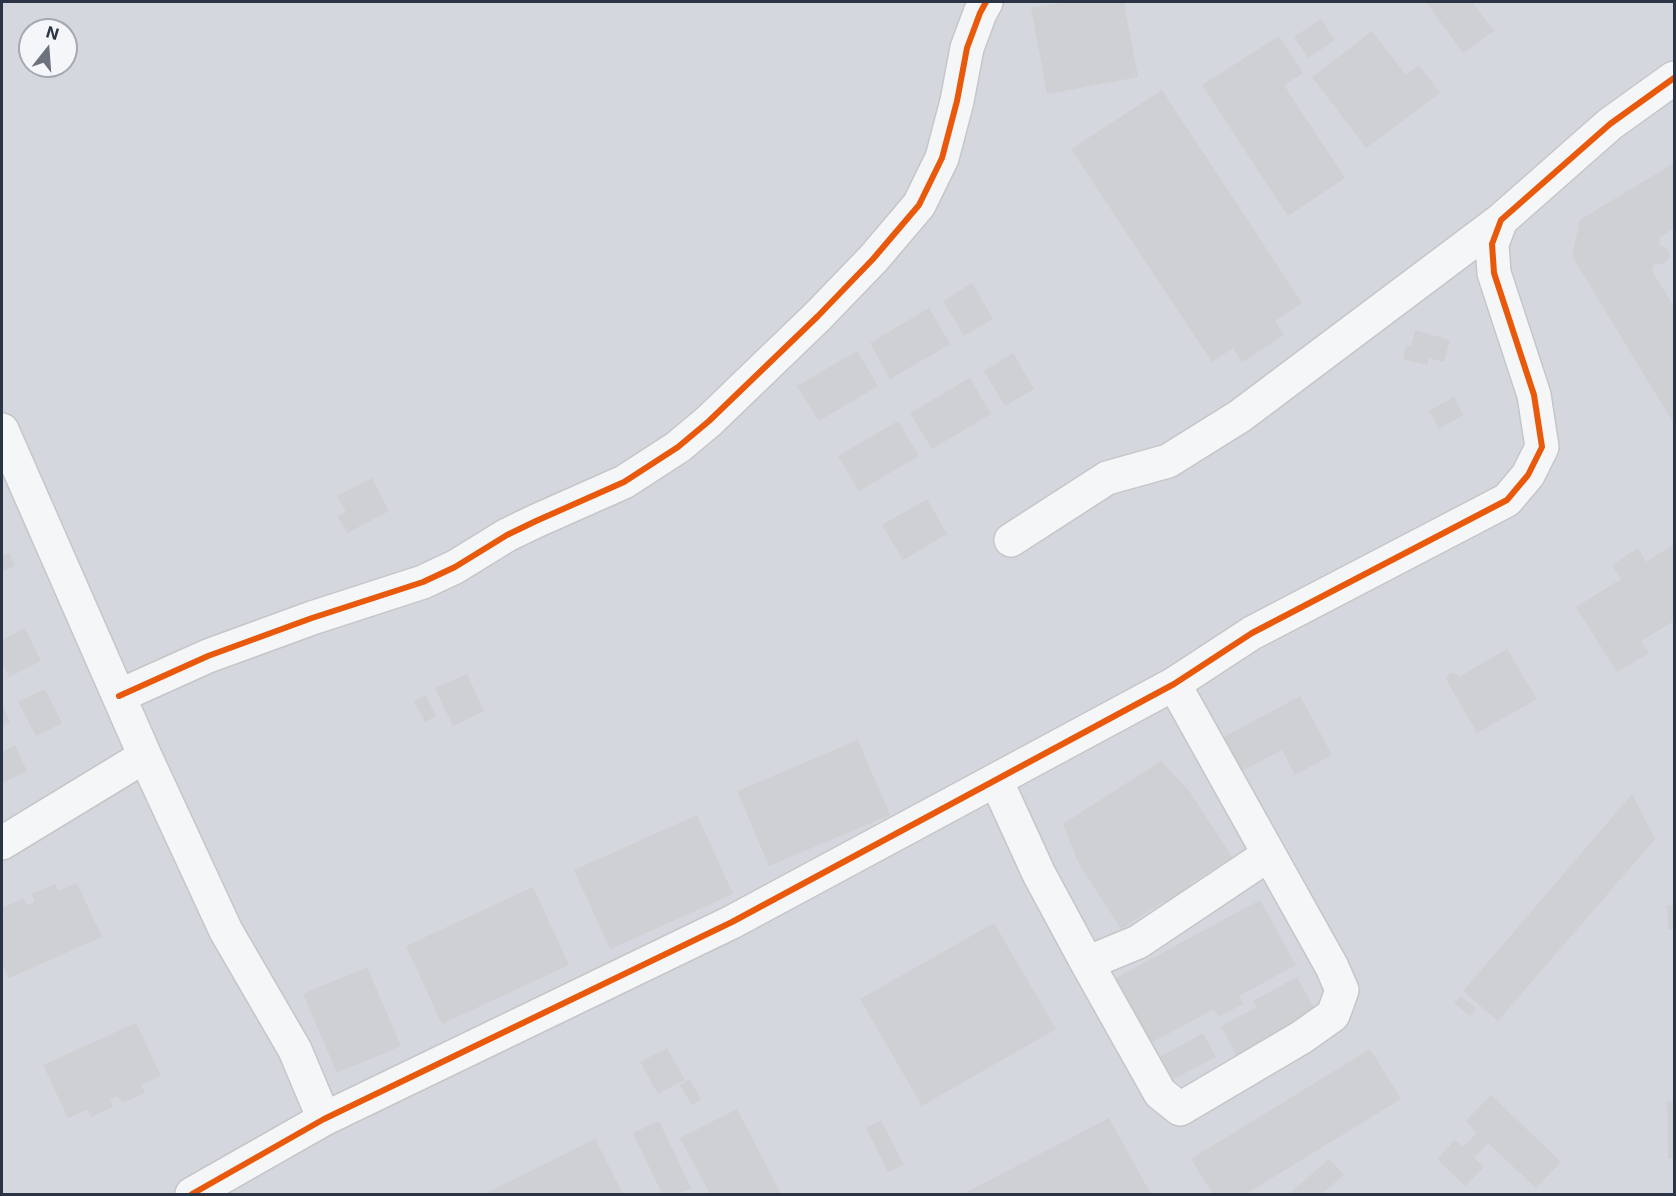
<!DOCTYPE html>
<html>
<head>
<meta charset="utf-8">
<style>
	body { margin:0 }
	#map { position:relative; width:1676px; height:1196px; overflow:hidden; background:#e6e8ea; font-family:Inter,sans-serif }
	canvas { display:block }
	.frame { position:absolute; inset:0; border:3px solid #2b3445; pointer-events:none }
	.north { position:absolute; left:18px; top:18px; width:60px; height:60px; box-sizing:border-box; background:#f4f6f9; border:2px solid #a4a8b1; border-radius:50%; rotate:17deg; font-size:16px; font-weight:700; line-height:24px; text-align:center; color:#2b3445 }
	.north::after { content:''; display:block; margin:auto; width:21px; height:27px; background:#6c737f; clip-path:polygon(50% 0,100% 100%,50% 72%,0 100%) }
</style>
</head>
<body>
<div id="map">
<canvas width="1676" height="1196"></canvas>
<div class="frame"></div>
<div class="north">N</div>
</div>
<script>
const ctx = document.querySelector('canvas').getContext('2d');
ctx.lineJoin = 'round';
function fillPath(path, color) { ctx.fillStyle = color; ctx.fill(path, 'evenodd'); }
function stroke(path, color, width, dash) { ctx.strokeStyle = color; ctx.lineWidth = width; ctx.lineCap = dash ? 'butt' : 'round'; ctx.setLineDash(dash || []); ctx.stroke(path); }
const built = new Path2D(`
	M2 2H1674V1194H2ZM30 30H66V66H30Z`);
const building = new Path2D(`
	M1065 2H1124L1138 77 1047 94 1031 8Z
	M1426 2H1472L1494 31 1463 53Z
	M1321 19 1335 40 1308 58 1294 37Z
	M1372 31 1406 75 1419 65 1440 93 1366 148 1312 77Z
	M1279 36 1303 73 1284 85 1345 178 1288 216 1202 85Z
	M1162 90 1302 303 1275 321 1284 335 1242 362 1233 348 1212 362 1071 149Z
	M1674 163V228L1660 237 1659 245 1667 249 1670 254 1668 260 1663 264H1654L1652 271 1674 307V424L1572 256 1580 220Z
	M972 283 993 319 964 336 943 301Z
	M929 308 950 344 890 379 870 343Z
	M1415 330 1450 340 1444 362 1429 358 1427 365 1403 359 1406 346 1411 347Z
	M857 351 878 386 819 421 797 386Z
	M1013 353 1034 389 1005 406 984 371Z
	M970 378 991 414 932 449 910 413Z
	M1454 397 1463 415 1439 429 1429 411Z
	M898 421 919 456 859 491 838 456Z
	M372 478 389 511 347 533 338 516 346 512 337 496Z
	M927 499 947 534 903 560 882 525Z
	M1674 544V621L1641 641 1649 653 1617 672 1576 607 1621 579 1612 565 1638 548 1646 562Z
	M10 553 15 566 2 571V557Z
	M25 628 41 661 9 677 2 662V640Z
	M1507 649 1537 699 1477 733 1446 679 1450 673 1456 674 1459 677Z
	M467 674 484 711 453 726 435 688Z
	M45 689 62 723 36 736 18 702Z
	M426 695 436 716 425 722 414 701Z
	M1300 696 1332 755 1295 775 1282 750 1242 771 1224 737Z
	M2 702 10 722 2 726Z
	M858 740 890 815 769 866 737 791Z
	M15 745 27 771 2 783V752Z
	M1161 761 1190 792 1232 857 1190 884 1196 893 1170 909 1164 901 1121 929 1079 864 1063 824Z
	M1632 794 1655 839 1498 1021 1463 991Z
	M697 815 733 894 610 949 574 870Z
	M77 883 102 937 9 978 2 963V917L4 916 2 908 24 898 27 905 31 904 35 902 32 894 55 884 58 891Z
	M533 887 569 965 442 1024 406 946Z
	M1260 900 1296 965 1239 996 1243 1004 1218 1017 1214 1009 1149 1044 1114 979Z
	M1667 905H1674V929H1668Z
	M994 923 1056 1029 922 1106 860 999Z
	M367 967 401 1046 337 1073 303 994Z
	M1297 977 1317 1013 1237 1056 1221 1026 1257 1007 1253 1001Z
	M1460 996 1476 1008 1470 1016 1454 1003Z
	M136 1023 161 1076 141 1085 145 1093 122 1103 118 1096 110 1099 113 1107 91 1117 87 1110 68 1118 43 1065Z
	M1203 1033 1216 1057 1170 1081 1158 1058Z
	M667 1048 685 1080 658 1094 640 1062Z
	M1370 1049 1401 1099 1246 1194H1213L1191 1159Z
	M689 1079 701 1099 692 1105 680 1085Z
	M1491 1095 1561 1162 1536 1188 1488 1143 1474 1158 1484 1167 1465 1186 1437 1159 1455 1140 1463 1147 1477 1133 1466 1121Z
	M1667 1101H1674V1159H1668Z
	M737 1109 781 1194H710L680 1138Z
	M1109 1118 1151 1194H963Z
	M881 1120 904 1165 888 1172 866 1128Z
	M659 1121 691 1188 677 1194H662L633 1133Z
	M595 1139 623 1194H484Z
	M1329 1159 1344 1175 1321 1194H1289Z`);
const minor = new Path2D(`
	M2 430 145 756 226 931 295 1050 324 1119
	M1011 540 1107 478 1168 461 1240 416 1501 220
	M119 696 208 656 312 618 423 582 455 567 507 535 536 521 624 482 678 447 709 421 818 316 873 259 919 205 942 158 957 101 967 48 980 13 986 2
	M996 780 1039 874 1087 963 1138 942 1268 855
	M2 843 145 756
	M1087 963 1160 1093 1180 1109 1302 1037 1333 1015 1342 990 1332 967 1174 684
	M192 1194 324 1119 732 922 1174 684 1252 633 1507 500 1528 475 1542 447 1534 395 1494 273 1492 244 1501 220 1610 124 1674 78`);
const cycleway = new Path2D(`
	M119 696 208 656 312 618 423 582 455 567 507 535 536 521 624 482 678 447 709 421 818 316 873 259 919 205 942 158 957 101 967 48 980 13 986 2
	M192 1194 324 1119 732 922 1174 684 1252 633 1507 500 1528 475 1542 447 1534 395 1494 273 1492 244 1501 220 1610 124 1674 78`);
fillPath(built, '#d4d7dd');
fillPath(building, '#ced0d3');
stroke(minor, '#c4c6c8', 36);
stroke(minor, '#f5f6f7', 33);
stroke(cycleway, '#e8590c', 6);
</script>
</body>
</html>
